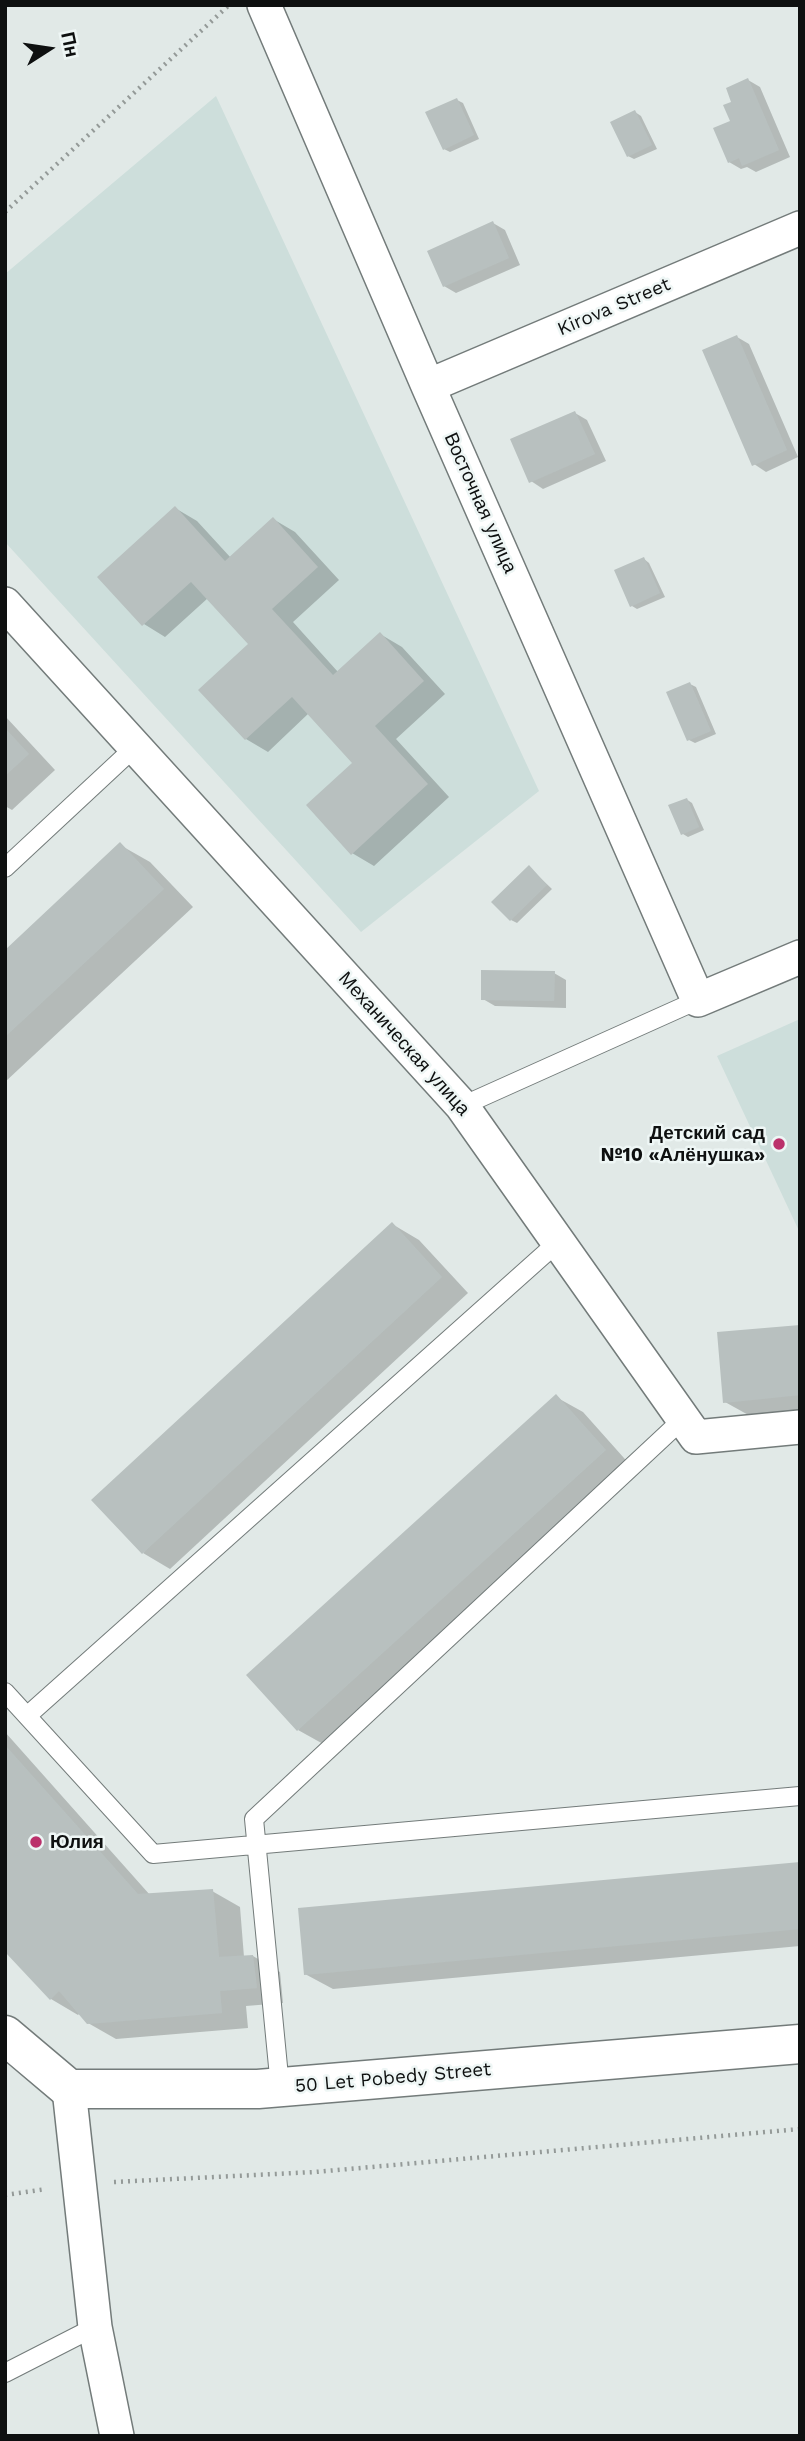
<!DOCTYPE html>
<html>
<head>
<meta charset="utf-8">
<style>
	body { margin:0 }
	#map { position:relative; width:805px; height:2441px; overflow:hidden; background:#e1e9e7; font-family:"Work Sans",sans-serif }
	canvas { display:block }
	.frame { position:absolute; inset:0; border:7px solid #0e1010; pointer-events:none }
	.north { position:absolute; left:14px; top:14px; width:70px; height:70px; -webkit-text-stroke:5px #eef6f5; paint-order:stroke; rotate:78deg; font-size:19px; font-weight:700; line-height:28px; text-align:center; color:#0e1010 }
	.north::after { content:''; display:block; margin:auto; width:24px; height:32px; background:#0e1010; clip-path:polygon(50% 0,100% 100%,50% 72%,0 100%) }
</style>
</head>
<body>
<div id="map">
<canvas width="805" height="2441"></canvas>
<div class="frame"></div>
<div class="north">Пн</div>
</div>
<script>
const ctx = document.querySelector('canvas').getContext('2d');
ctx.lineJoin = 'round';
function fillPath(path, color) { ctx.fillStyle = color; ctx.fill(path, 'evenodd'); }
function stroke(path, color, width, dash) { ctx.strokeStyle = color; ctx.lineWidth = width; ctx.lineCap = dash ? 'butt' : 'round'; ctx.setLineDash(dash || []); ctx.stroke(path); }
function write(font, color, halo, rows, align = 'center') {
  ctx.font = font + ' "Work Sans",sans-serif'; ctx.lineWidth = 5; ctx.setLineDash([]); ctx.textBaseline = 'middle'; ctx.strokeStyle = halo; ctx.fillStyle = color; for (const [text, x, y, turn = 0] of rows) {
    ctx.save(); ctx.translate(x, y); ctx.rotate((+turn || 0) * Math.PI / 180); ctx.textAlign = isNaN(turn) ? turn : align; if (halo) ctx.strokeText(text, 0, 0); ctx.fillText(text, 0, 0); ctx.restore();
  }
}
const built = new Path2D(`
	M216 96 539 791 361 932 5 542V274Z
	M800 1019V1233L717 1056Z`);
const shadow = new Path2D(`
	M748 80 760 87 790 157 756 172 747 167 741 169 729 162 733 103Z
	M457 100 463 103 479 139 450 152 444 149Z
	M635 112 641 116 657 149 634 159 628 156Z
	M493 223 505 230 520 265 456 293 444 286Z
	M737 337 749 344 798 457 766 472 754 464Z
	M575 413 587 420 606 461 543 489 531 481Z
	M175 508 197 521 231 558 273 519 295 532 339 580 293 622 338 672 380 634 402 647 445 694 396 739 449 797 374 866 352 853 354 763 309 713 268 752 246 739 251 644 208 598 165 637 144 624Z
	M644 559 649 563 665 597 637 609 632 606Z
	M690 684 696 687 716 734 695 743 689 740Z
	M5 716 55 770 12 810 5 806Z
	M686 799 692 803 704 830 688 837 683 834Z
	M120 845 150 862 193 907 5 1082V952Z
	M529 867 552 889 517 923 511 920Z
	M554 973 566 980V1008L495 1006 483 999Z
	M392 1224 419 1240 468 1293 170 1569 143 1553Z
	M800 1326V1413L752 1417 725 1402Z
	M556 1397 583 1412 632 1467 325 1745 298 1730Z
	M5 1732 150 1895 212 1891 240 1907 244 1957 253 1956 280 1972 283 2003 246 2006 248 2028 116 2039 88 2023 80 2013 78 2015 51 1999 5 1949Z
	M800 1864V1946L333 1989 305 1974Z`);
const building = new Path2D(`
	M748 78 779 150 742 166 739 158 728 163 713 128 730 121 723 105 731 102 726 88Z
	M457 98 474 135 443 150 425 112Z
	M635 110 652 145 627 157 610 122Z
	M493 221 509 258 443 287 427 251Z
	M737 335 787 450 752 466 702 350Z
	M575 411 595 454 529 483 510 439Z
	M175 506 225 561 273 517 318 567 272 609 333 675 380 632 424 681 375 726 428 784 351 855 306 805 352 763 292 697 245 740 198 690 248 644 191 582 142 626 97 577Z
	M644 557 660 593 630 607 614 570Z
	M690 682 711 731 687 741 666 692Z
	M5 728 29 754 5 776Z
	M687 798 699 827 681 835 668 805Z
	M120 842 164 889 5 1037V950Z
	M529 865 547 885 510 921 491 902Z
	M481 970 555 971 554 1001 481 1000Z
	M392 1222 442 1277 142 1554 91 1500Z
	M800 1325V1395L723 1403 717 1332Z
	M556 1394 606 1450 297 1731 246 1675Z
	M5 1745 138 1894 213 1889 219 1957 253 1955 257 1988 220 1991 222 2013 87 2024 59 1991 50 2000 5 1952Z
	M800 1862V1929L304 1975 298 1908Z`);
const path = new Path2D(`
	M5 212 228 6
	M114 2182 315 2172 800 2129
	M5 2195 46 2189`);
const service = new Path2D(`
	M5 868 135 747
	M462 1106 698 1000
	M5 1692 153 1854 800 1796
	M27 1716 558 1242
	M280 2087 254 1819 684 1418
	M5 2373 95 2327`);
const minor = new Path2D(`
	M264 5 428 386 698 1000 800 957
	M428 386 800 228
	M5 604 462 1106 696 1437 800 1427
	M69 2089 95 2327 117 2436`);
const secondary = new Path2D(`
	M5 2035 69 2089H258L800 2044`);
const markers = [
	[779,1144,7,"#bb316b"],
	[36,1842,7,"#bb316b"]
];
const streetNames = [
	["Kirova Street",614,307,-23],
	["Восточная улица",480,503,66],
	["Механическая улица",404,1044,48],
	["50 Let Pobedy Street",393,2078,-5]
];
const poiNames = [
	["Детский сад",765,1133],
	["№10 «Алёнушка»",765,1155],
	["Юлия",50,1842,"left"]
];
fillPath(built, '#cddedb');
fillPath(shadow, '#0003');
fillPath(building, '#b8c0bf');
stroke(service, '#737b7a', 20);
stroke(minor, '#737b7a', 36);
stroke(secondary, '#737b7a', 41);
stroke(path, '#949a98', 4.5, [2, 5]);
stroke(service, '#fff', 18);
stroke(minor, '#fff', 33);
stroke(secondary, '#fff', 38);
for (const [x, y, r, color] of markers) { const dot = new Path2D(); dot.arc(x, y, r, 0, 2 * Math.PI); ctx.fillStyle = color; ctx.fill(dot); stroke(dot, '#eef6f5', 2.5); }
write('19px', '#0e1010', '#eef6f5', streetNames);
write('bold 19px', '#0e1010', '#eef6f5', poiNames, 'right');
</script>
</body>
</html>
